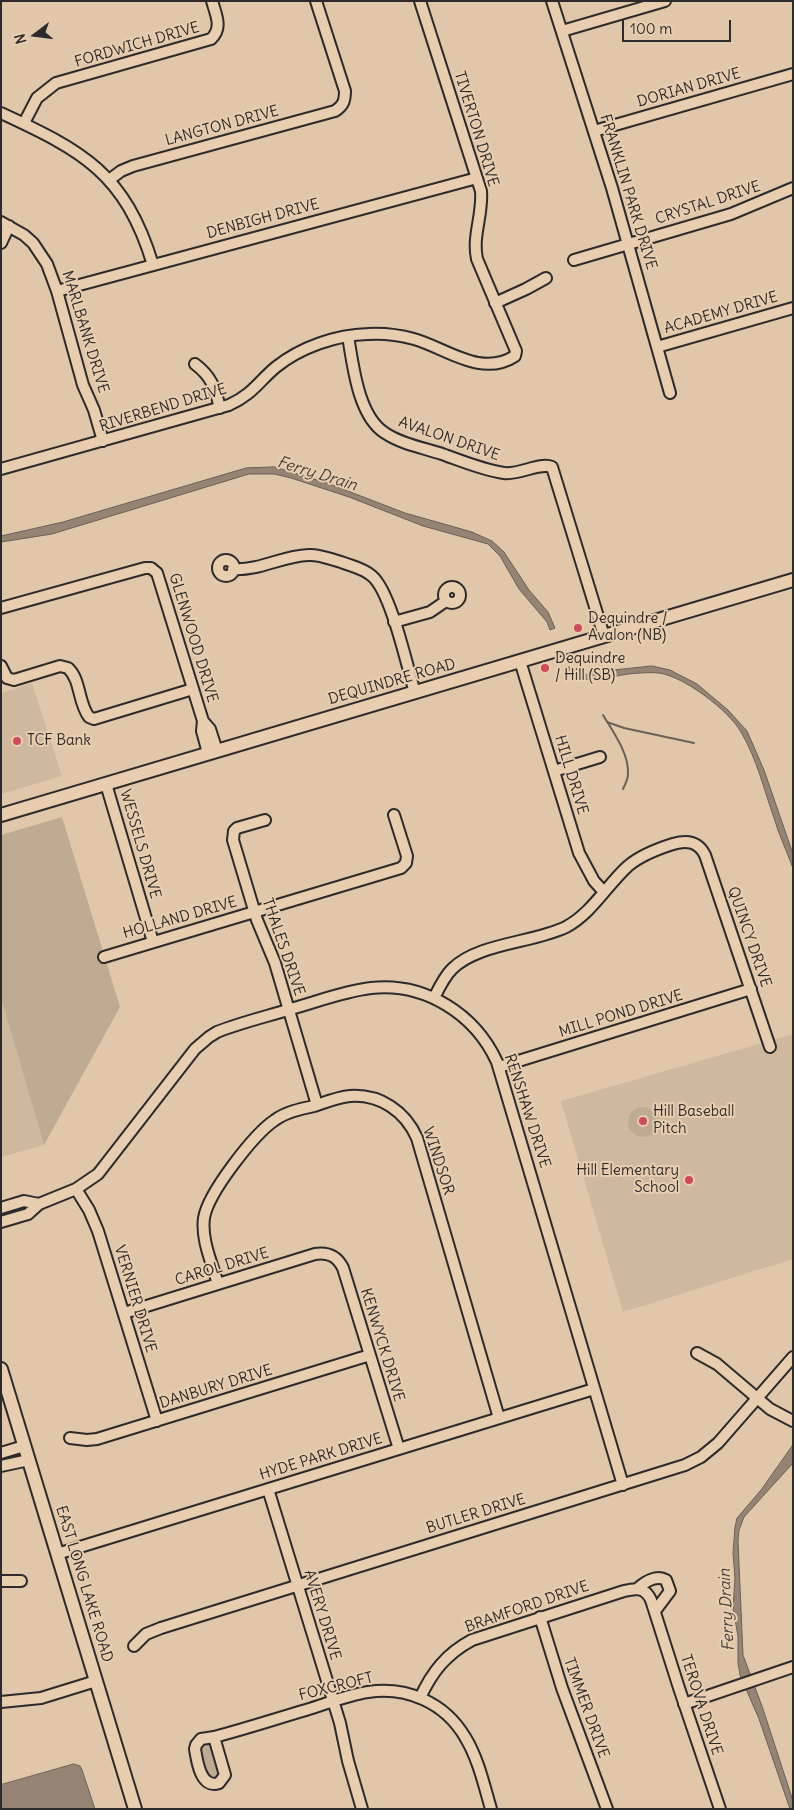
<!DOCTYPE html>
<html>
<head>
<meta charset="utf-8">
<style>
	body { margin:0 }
	#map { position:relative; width:794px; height:1810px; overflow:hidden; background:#e0c7aa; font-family:Delius,sans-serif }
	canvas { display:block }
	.frame { position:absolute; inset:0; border:2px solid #2b2b2b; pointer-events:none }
	.north { position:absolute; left:10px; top:10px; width:50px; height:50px; -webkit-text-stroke:4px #e8cdaf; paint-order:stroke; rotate:255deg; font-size:14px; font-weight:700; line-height:20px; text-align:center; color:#2b2b2b }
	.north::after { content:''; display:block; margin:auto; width:18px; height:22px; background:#2b2b2b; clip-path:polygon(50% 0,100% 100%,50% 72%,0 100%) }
	.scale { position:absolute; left:622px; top:20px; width:109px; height:22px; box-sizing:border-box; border:2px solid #2b2b2b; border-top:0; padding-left:6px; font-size:15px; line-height:18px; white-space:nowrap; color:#2b2b2b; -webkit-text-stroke:4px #e8cdaf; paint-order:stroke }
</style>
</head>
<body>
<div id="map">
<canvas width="794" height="1810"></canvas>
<div class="frame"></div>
<div class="north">N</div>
<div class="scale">100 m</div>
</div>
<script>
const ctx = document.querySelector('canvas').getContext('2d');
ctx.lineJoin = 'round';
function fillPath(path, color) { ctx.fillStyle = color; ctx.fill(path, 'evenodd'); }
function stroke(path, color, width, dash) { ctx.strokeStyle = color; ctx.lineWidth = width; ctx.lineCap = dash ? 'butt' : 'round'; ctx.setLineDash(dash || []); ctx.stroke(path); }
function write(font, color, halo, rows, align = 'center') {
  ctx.font = font + ' Delius,sans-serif'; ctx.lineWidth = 4; ctx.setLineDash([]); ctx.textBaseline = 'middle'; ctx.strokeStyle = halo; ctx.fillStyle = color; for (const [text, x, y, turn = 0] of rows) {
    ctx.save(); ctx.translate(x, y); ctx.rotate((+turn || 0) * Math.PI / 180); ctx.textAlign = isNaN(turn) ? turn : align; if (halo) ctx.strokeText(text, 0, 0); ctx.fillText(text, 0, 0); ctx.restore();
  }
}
const built = new Path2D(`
	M32 683 62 776 1 794V693Z
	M1 998 44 1145 1 1157Z
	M793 1034V1259L623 1312 561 1101Z`);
const green = new Path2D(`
	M62 817 120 1007 44 1145 1 998V835Z
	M628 1122a15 15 0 1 1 30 0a15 15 0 1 1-30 0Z
	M209 1742 213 1744 221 1773 218 1779 207 1778 198 1747 199 1745Z`);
const water = new Path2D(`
	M275 467 327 483 405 513 472 532 492 541 504 552 529 590 548 612 555 628 550 630 547 622 519 589 500 556 488 544 423 526 349 497 291 478 274 474H249L52 534 1 542V536L63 522 246 468Z
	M652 666 670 670 697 684 728 710 747 731 764 770 793 854V868C787 852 779 835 774 818 764 790 757 759 741 732 728 710 685 677 659 673 650 672 638 673 629 674 605 677 583 688 564 668L569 667 580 674 585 675 604 671Z
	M793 1445V1463L744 1517 739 1530 738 1541 743 1655 763 1709 793 1801V1809H790L759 1719 740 1675 738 1663V1636L733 1608 735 1578 733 1553 735 1527 737 1518 761 1490Z
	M74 1764 80 1766 82 1770 95 1809H1V1785Z`);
const stream = new Path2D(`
	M603 715C613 732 629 753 628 774 628 779 625 785 623 789
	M607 722 624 728 694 743`);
const minor = new Path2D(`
	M552 1 612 188 670 393
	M562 31 665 1
	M1 113C83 151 125 173 153 265
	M24 123 37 98 56 83 211 39C223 28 216 15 212 1
	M594 131 793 74
	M109 180 121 171 133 166 335 111C343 106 345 101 345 91L316 1
	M1 222 24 235 33 243 47 264 57 291 83 385 94 410 103 441
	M1 243 9 226
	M574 260 731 214 793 188
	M57 291 477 178
	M495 303 526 289 546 278
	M348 336C353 365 358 416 385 433 401 444 424 448 442 454 462 461 483 470 504 473 520 475 539 462 552 467L604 636
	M657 347 793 308
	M195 364C212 377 215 388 220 408
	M1 469 229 405C253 394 258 382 276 367 301 347 336 335 368 334 383 333 399 335 414 339 446 348 481 378 515 356L516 351 477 259C472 236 483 215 481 191L420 1
	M218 568a8 8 0 1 1 16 0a8 8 0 1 1-16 0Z
	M233 569C259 571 282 556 308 555 319 554 330 559 341 562 351 566 363 568 372 576 391 592 407 666 415 693
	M444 595a8 8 0 1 1 16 0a8 8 0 1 1-16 0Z
	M1 608 145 568H151L157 573 203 721 210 729 217 751
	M394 622 430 612 446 601
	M520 661 579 853 594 881 604 892
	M1 666 7 678 14 680 60 666 68 668C81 680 78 703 89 717L94 719 193 689
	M203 721 202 731 208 753
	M554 771 600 757
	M106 784 153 942
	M265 820 237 828 234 831 233 840 257 920 275 963 317 1105
	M104 957 401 868 406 863 407 856 394 815
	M434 998C439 988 444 977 452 969 478 943 533 943 566 927 592 913 607 885 628 866 641 855 657 849 673 844 686 840 698 841 705 855L770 1047
	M499 1067 751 989
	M76 1189 89 1210 98 1231 157 1421
	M1 1208 24 1201 39 1204
	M1 1222 28 1214 39 1204 76 1189 98 1174 195 1049 209 1037 217 1032C242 1022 269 1016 294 1008 319 1001 345 991 371 988 425 982 475 1014 497 1062L623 1485
	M218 1284C212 1263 201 1240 204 1218 208 1193 254 1134 275 1120 286 1112 300 1109 314 1106 326 1102 338 1097 350 1096 380 1094 405 1111 417 1138L499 1418
	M124 1313 315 1254C328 1252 337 1256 343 1268L399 1449
	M697 1353 717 1364 770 1409 793 1421
	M70 1438 87 1440 97 1439 370 1355
	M1 1453 24 1446
	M1 1466 29 1460
	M268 1489 340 1723 348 1761 362 1809
	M57 1554 594 1389
	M1 1581H21
	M638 1588C646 1581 657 1575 666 1580L670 1591 655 1611
	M540 1617 562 1688 607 1809
	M134 1646 146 1634 161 1628 685 1465 701 1457 718 1443 793 1357
	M420 1698C432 1672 446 1654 472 1640L624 1591C636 1588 645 1587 651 1600L679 1688 720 1809
	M1 1702 41 1698 96 1681
	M684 1704 793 1667
	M214 1737C245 1729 275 1719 306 1710 326 1704 347 1695 368 1692 407 1686 445 1703 465 1737 478 1758 484 1785 491 1809
	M214 1737 225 1775 219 1783C201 1789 197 1762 195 1749L196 1745 201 1739Z`);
const major = new Path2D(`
	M1 815 793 580
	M1 1369 135 1809`);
const markers = [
	[578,628,5,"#d1495b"],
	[545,668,5,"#d1495b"],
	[17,741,5,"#d1495b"],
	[643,1121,5,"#d1495b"],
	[689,1180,5,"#d1495b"]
];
const streetNames = [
	["FORDWICH DRIVE",137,45,-16],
	["DORIAN DRIVE",689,88,-16],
	["LANGTON DRIVE",222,126,-15],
	["TIVERTON DRIVE",476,129,73],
	["FRANKLIN PARK DRIVE",628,192,73],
	["CRYSTAL DRIVE",708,203,-18],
	["DENBIGH DRIVE",263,219,-15],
	["ACADEMY DRIVE",721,313,-16],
	["MARLBANK DRIVE",85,332,73],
	["RIVERBEND DRIVE",163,408,-17],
	["AVALON DRIVE",449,439,19],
	["GLENWOOD DRIVE",193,638,73],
	["DEQUINDRE ROAD",392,682,-16],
	["HILL DRIVE",571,775,73],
	["WESSELS DRIVE",140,844,74],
	["HOLLAND DRIVE",180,918,-16],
	["QUINCY DRIVE",749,937,71],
	["THALES DRIVE",283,947,71],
	["MILL POND DRIVE",621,1014,-17],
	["RENSHAW DRIVE",527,1111,72],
	["WINDSOR",438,1161,72],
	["CAROL DRIVE",222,1267,-17],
	["VERNIER DRIVE",135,1299,73],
	["KENWYCK DRIVE",382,1345,73],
	["DANBURY DRIVE",216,1387,-17],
	["HYDE PARK DRIVE",321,1457,-17],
	["BUTLER DRIVE",476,1514,-17],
	["EAST LONG LAKE ROAD",84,1584,73],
	["BRAMFORD DRIVE",527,1607,-19],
	["AVERY DRIVE",322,1615,73],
	["FOXCROFT",336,1687,-14],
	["TEROVA DRIVE",701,1705,72],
	["TIMMER DRIVE",586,1708,70]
];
const poiNames = [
	["Dequindre /",588,619],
	["Avalon (NB)",588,636],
	["Dequindre",555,659],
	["/ Hill (SB)",555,676],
	["TCF Bank",27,741],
	["Hill Baseball",653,1112],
	["Pitch",653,1129],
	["Hill Elementary",679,1171,"right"],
	["School",679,1188,"right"]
];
const waterNames = [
	["Ferry Drain",317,474,17],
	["Ferry Drain",727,1610,-93]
];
fillPath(built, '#cfb99e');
fillPath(green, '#bfaa92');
fillPath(water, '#938474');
stroke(water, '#696057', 1);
stroke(stream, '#696057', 2);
stroke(minor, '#2b2b2b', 14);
stroke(major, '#2b2b2b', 16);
stroke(minor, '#e8cdaf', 10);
stroke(major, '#e8cdaf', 12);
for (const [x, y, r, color] of markers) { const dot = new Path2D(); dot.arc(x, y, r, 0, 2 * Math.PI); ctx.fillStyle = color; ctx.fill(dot); stroke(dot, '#e8cdaf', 2); }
write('15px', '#2b2b2b', '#e8cdaf', streetNames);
write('15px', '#2b2b2b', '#e8cdaf', poiNames, 'left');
write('italic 16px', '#45413d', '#e8cdaf', waterNames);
</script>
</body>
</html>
